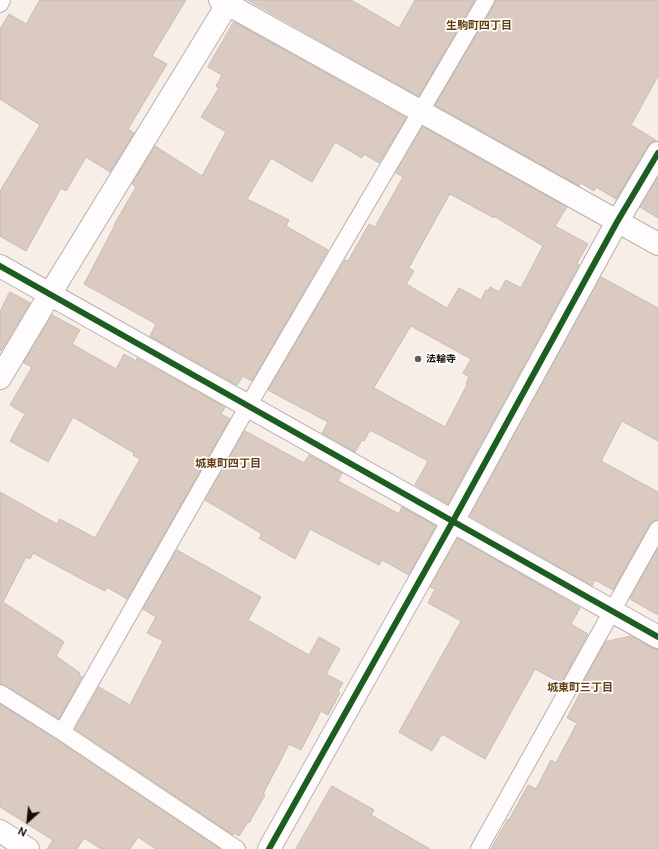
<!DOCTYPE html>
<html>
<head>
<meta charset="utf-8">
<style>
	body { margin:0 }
	#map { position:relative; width:658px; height:849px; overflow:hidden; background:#f8eee8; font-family:Ubuntu,sans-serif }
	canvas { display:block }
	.north { position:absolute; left:8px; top:801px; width:40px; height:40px; -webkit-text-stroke:3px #fff; paint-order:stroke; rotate:207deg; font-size:11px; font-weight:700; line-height:16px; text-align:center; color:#130e0b }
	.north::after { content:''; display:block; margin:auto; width:14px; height:18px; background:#130e0b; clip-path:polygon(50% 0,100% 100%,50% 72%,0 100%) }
</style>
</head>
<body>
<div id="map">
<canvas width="658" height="849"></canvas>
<div class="north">N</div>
</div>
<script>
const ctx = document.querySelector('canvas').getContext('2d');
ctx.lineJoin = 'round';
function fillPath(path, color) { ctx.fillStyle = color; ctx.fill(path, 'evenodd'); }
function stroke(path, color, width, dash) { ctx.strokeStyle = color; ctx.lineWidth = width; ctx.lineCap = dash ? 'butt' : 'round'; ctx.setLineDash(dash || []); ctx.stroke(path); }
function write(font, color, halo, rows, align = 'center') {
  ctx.font = font + ' Ubuntu,"Noto Sans JP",sans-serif'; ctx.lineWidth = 3.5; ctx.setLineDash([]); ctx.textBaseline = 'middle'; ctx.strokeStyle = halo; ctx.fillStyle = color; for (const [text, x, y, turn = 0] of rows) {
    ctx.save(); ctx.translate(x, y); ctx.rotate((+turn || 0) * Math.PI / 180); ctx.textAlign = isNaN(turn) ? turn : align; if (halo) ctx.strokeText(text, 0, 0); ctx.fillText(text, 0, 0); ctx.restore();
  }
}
const building = new Path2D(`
	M40 0H186L152 56 167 64 128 129 134 133 110 172 86 157 66 191 61 188 26 251 0 236V191L40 125 0 99V29L9 14 26 24Z
	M248 0H351L399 28 415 0H475L419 96Z
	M495 0H658V76L631 125 657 141 652 142 647 147 616 199 596 187 594 191 581 183 579 186 435 105 494 5Z
	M234 22 406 118 379 163 364 154 362 158 335 142 312 182 271 158 247 199 289 220 286 226 328 250 252 381 243 376 237 385 150 336 156 324 84 284 115 225H114L136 187 132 184 155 146 202 176 226 132 201 117 219 88 216 86 222 75 208 67Z
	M423 127 567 207 555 226 588 244 577 263 579 265 448 504 415 485 428 461 370 430 364 441 362 440 355 452 322 433 328 422 268 390 345 260 348 261 369 224 375 227 403 177 396 173ZM450 194 494 218V216L543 246 521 288 506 280 499 292 490 287 488 291 486 290 481 300 459 288 447 308 406 284 414 271 409 268ZM411 326 471 359 463 373 469 377 466 384 467 385 445 427 374 388Z
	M658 177V218L640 207Z
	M601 277 658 308V441L622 421 601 461 658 492V520L654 521 650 524 613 590 595 580 592 586 470 516Z
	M10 292 30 303 1 351 0 350V312Z
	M52 315 80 330 72 344 116 369 124 354 136 361 137 358 225 407 221 414 230 419 127 599 107 587 105 591 87 582 33 553 30 559 26 557 3 602 64 642 56 656 80 673 79 675 82 677 59 719 5 685 0 684V492L57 524 60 519 95 538 140 459 133 455 134 453 73 417 48 462 10 441 25 414 10 405 32 367 24 363Z
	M245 431 304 463 309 455 342 473 338 481 399 514 402 507 436 526 409 575 382 560 379 565 310 529 295 559 259 538 262 534 205 500Z
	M458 538 580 608 571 624 588 634 561 683 535 669 485 759 442 734 432 751 399 732 461 621 428 603 435 589 430 587Z
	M658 548V615L630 599Z
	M177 550 261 597 248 620 309 655 319 637 340 649 326 674 343 683 338 691 340 693 328 715 321 711 301 750 289 744 263 794 265 795 249 823 248 822 239 836 234 833 233 835 75 729 99 687 130 705 163 641 147 633 156 617 143 609Z
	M632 636 652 648 658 649V849H491L508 819 509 820 528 785 536 789 551 760 556 763 577 723 567 718 580 693 578 692 605 642Z
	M0 704 57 740 220 849H156L138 837 130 849H101L84 838 77 849H47L53 840 0 807Z
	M332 786 374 810 371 815 430 849H296Z`);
const lane = new Path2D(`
	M0 4 2 0
	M0 693 62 732 237 849
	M62 732 248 406 486 0
	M479 849 658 529`);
const street = new Path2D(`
	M220 0 420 111 658 244
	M0 266 658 637
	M0 378 50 294 230 0
	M0 831 28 849
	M269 849 453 521 617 222 658 153`);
const cycleway = new Path2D(`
	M0 266 658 637
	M269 849 453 521 617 222 658 153`);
const markers = [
	[418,359,4,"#635c58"]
];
const poiNames = [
	["法輪寺",426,359]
];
const neighbourhoodNames = [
	["生駒町四丁目",479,25],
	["城東町四丁目",228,463],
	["城東町三丁目",580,687]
];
fillPath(building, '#dbcabf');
stroke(building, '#c3bcb7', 1);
stroke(lane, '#b8b0ac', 18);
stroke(street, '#b8b0ac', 24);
stroke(lane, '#fefcfc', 16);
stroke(street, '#fefcfc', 22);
stroke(cycleway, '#1b5e20', 6);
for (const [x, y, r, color] of markers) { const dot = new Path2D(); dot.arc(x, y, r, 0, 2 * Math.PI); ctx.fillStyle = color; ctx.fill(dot); stroke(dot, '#fff', 1.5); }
write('bold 10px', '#130e0b', '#fff', poiNames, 'left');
write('bold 11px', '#633e0d', '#fff', neighbourhoodNames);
</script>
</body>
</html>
